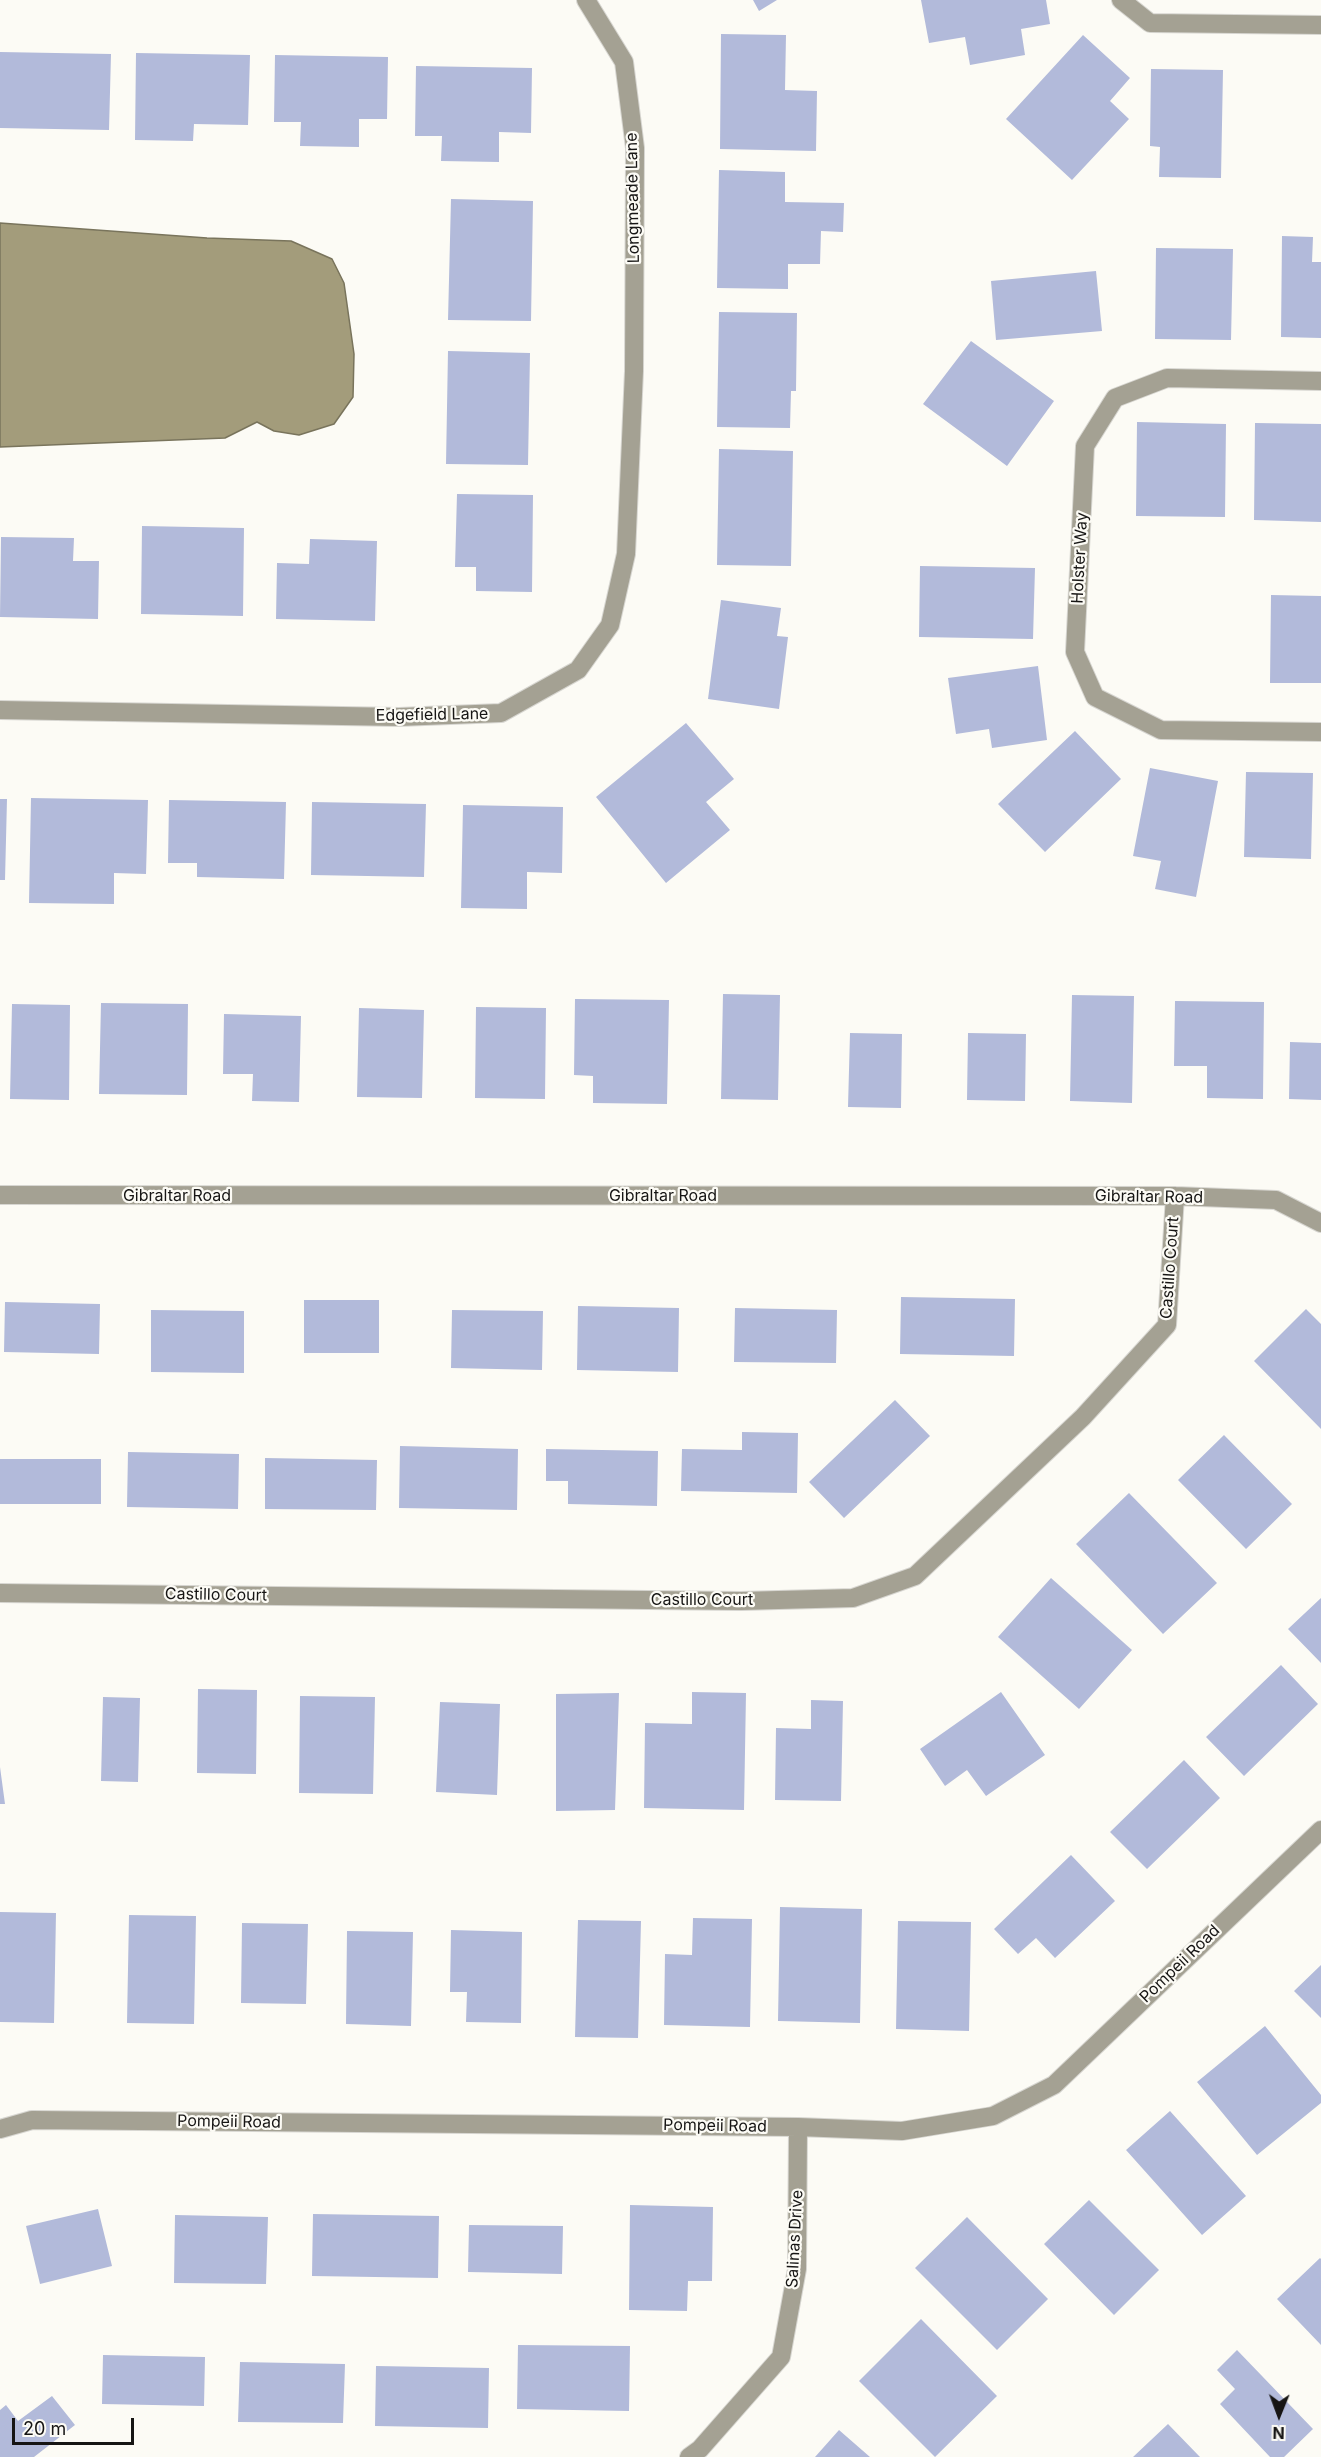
<!DOCTYPE html>
<html>
<head>
<meta charset="utf-8">
<style>
	body { margin:0 }
	#map { position:relative; width:1321px; height:2457px; overflow:hidden; background:#fcfbf5; font-family:Inter,sans-serif }
	canvas { display:block }
	.north { position:absolute; left:1249px; top:2385px; width:60px; height:60px; -webkit-text-stroke:4px #fcfbf5; paint-order:stroke; rotate:181deg; font-size:16px; font-weight:700; line-height:24px; text-align:center; color:#161514 }
	.north::after { content:''; display:block; margin:auto; width:21px; height:27px; background:#161514; clip-path:polygon(50% 0,100% 100%,50% 72%,0 100%) }
	.scale { position:absolute; left:12px; top:2418px; width:122px; height:27px; box-sizing:border-box; border:3px solid #161514; border-top:0; padding-left:8px; font-size:18px; line-height:21px; white-space:nowrap; color:#161514; -webkit-text-stroke:4px #fcfbf5; paint-order:stroke }
</style>
</head>
<body>
<div id="map">
<canvas width="1321" height="2457"></canvas>
<div class="north">N</div>
<div class="scale">20 m</div>
</div>
<script>
const ctx = document.querySelector('canvas').getContext('2d');
ctx.lineJoin = 'round';
function fillPath(path, color) { ctx.fillStyle = color; ctx.fill(path, 'evenodd'); }
function stroke(path, color, width, dash) { ctx.strokeStyle = color; ctx.lineWidth = width; ctx.lineCap = dash ? 'butt' : 'round'; ctx.setLineDash(dash || []); ctx.stroke(path); }
function write(font, color, halo, rows, align = 'center') {
  ctx.font = font + ' Inter,sans-serif'; ctx.lineWidth = 4.5; ctx.setLineDash([]); ctx.textBaseline = 'middle'; ctx.strokeStyle = halo; ctx.fillStyle = color; for (const [text, x, y, turn = 0] of rows) {
    ctx.save(); ctx.translate(x, y); ctx.rotate((+turn || 0) * Math.PI / 180); ctx.textAlign = isNaN(turn) ? turn : align; if (halo) ctx.strokeText(text, 0, 0); ctx.fillText(text, 0, 0); ctx.restore();
  }
}
const water = new Path2D(`
	M0 223 207 238 291 241 332 259 344 283 354 354 353 397 334 424 299 435 274 431 257 422 225 438 0 447Z`);
const building = new Path2D(`
	M753 0H777L759 11Z
	M921 0H1046L1050 24 1021 29 1025 55 970 65 965 37 929 43Z
	M721 34 786 35 785 90 817 91 816 151 720 149Z
	M1083 35 1130 78 1110 101 1129 119 1072 180 1006 119Z
	M0 52 111 54 109 130 0 128Z
	M136 53 250 55 248 125 194 124 193 141 135 140Z
	M275 55 388 57 387 119H359V147L300 146 301 122H274Z
	M416 66 532 68 531 133 499 132V162L441 161 442 136H415Z
	M1151 69 1223 70 1221 178 1159 177 1160 147 1150 146Z
	M719 170 785 172V202L844 203 843 232 821 231 820 264H788V289L717 288Z
	M451 199 533 201 531 321 448 320Z
	M1282 236 1313 237 1312 262H1321V338L1281 337Z
	M1156 248 1233 249 1231 340 1155 339Z
	M1096 271 1102 331 996 340 991 281Z
	M719 312 797 313 796 391H791L790 428 717 427Z
	M971 341 1054 401 1007 466 923 404Z
	M448 351 530 353 528 465 446 464Z
	M1137 422 1226 424 1225 517 1136 516Z
	M1255 423 1321 424V522L1254 520Z
	M719 449 793 451 791 566 717 565Z
	M457 494 533 495 532 592 476 591V567H455Z
	M142 526 244 528 243 616 141 614Z
	M1 537 74 538 73 561H99L98 619 0 617Z
	M310 539 377 541 375 621 276 619 277 563 309 564Z
	M920 566 1035 568 1033 639 919 637Z
	M1271 595 1321 596V683H1270Z
	M721 600 781 608 777 636 788 637 779 709 708 699Z
	M1038 666 1047 740 992 748 989 729 956 734 948 678Z
	M686 723 734 779 706 802 730 830 666 883 596 797Z
	M1075 731 1121 779 1045 852 998 804Z
	M1150 768 1218 781 1196 897 1155 889 1161 861 1133 856Z
	M1246 772 1313 773 1311 859 1244 857Z
	M31 798 148 800 146 874 114 873V904L29 903Z
	M0 799H7L5 880H0Z
	M169 800 286 802 284 879 197 877V863H168Z
	M312 802 426 804 424 877 311 875Z
	M463 805 563 807 562 873 527 872V909L461 908Z
	M723 994 780 995 778 1100 721 1099Z
	M1072 995 1134 996 1132 1103 1070 1101Z
	M575 999 669 1000 667 1104 593 1103V1076L574 1075Z
	M1175 1001 1264 1002 1263 1099 1207 1098V1066H1174Z
	M101 1003 188 1004 187 1095 99 1094Z
	M12 1004 70 1005 69 1100 10 1099Z
	M476 1007 546 1008 545 1099 475 1098Z
	M359 1008 424 1010 422 1098 357 1097Z
	M224 1014 301 1016 299 1102 252 1101 253 1074H223Z
	M850 1033 902 1034 901 1108 848 1107Z
	M968 1033 1026 1034 1025 1101 967 1100Z
	M1290 1042 1321 1043V1100L1289 1099Z
	M901 1297 1015 1299 1014 1356 900 1354Z
	M304 1300H379V1353H304Z
	M5 1302 100 1304 99 1354 4 1352Z
	M578 1306 679 1308 678 1372 577 1370Z
	M735 1308 837 1310 836 1363 734 1362Z
	M1306 1309 1321 1324V1429L1254 1361Z
	M151 1310 244 1311V1373L151 1372Z
	M452 1310 543 1311 542 1370 451 1368Z
	M895 1400 930 1436 844 1518 809 1482Z
	M742 1432 798 1433 797 1493 681 1491 682 1449 742 1450Z
	M1224 1435 1292 1504 1246 1549 1178 1480Z
	M400 1446 518 1449 517 1510 399 1508Z
	M546 1449 658 1451 657 1506 568 1504V1481H546Z
	M128 1452 239 1454 238 1509 127 1507Z
	M265 1458 377 1460 376 1510 265 1509Z
	M0 1459H101V1504H0Z
	M1129 1493 1217 1583 1163 1634 1076 1544Z
	M1051 1578 1132 1650 1079 1709 998 1637Z
	M1321 1598V1663L1288 1629Z
	M1281 1665 1318 1704 1244 1776 1206 1737Z
	M198 1689 257 1690 256 1774 197 1773Z
	M692 1692 746 1693 744 1810 644 1808 645 1723 692 1724Z
	M1001 1692 1045 1755 986 1796 967 1770 945 1786 920 1749Z
	M619 1693 615 1810 556 1811V1694Z
	M300 1696 375 1697 373 1794 299 1793Z
	M103 1697 140 1698 138 1782 101 1781Z
	M811 1700 843 1701 841 1801 775 1800 776 1728 811 1729Z
	M440 1702 500 1704 497 1795 436 1792Z
	M1184 1760 1220 1798 1147 1869 1110 1832Z
	M0 1767 5 1804H0Z
	M1071 1855 1115 1901 1055 1958 1036 1938 1018 1954 994 1929Z
	M780 1907 862 1909 860 2023 778 2021Z
	M0 1912 56 1913 54 2023 0 2022Z
	M129 1915 196 1916 194 2024 127 2023Z
	M693 1918 752 1919 750 2027 664 2025 665 1954 692 1955Z
	M578 1920 641 1921 638 2038 575 2037Z
	M898 1921 971 1922 969 2031 896 2029Z
	M242 1923 308 1924 306 2004 241 2003Z
	M451 1930 522 1932 521 2023 466 2022 467 1992H450Z
	M347 1931 413 1932 411 2026 346 2024Z
	M1321 1965V2018L1294 1991Z
	M1265 2026 1321 2095V2103L1257 2155 1197 2082Z
	M1170 2111 1246 2196 1202 2235 1126 2150Z
	M1089 2200 1159 2270 1114 2315 1044 2244Z
	M630 2205 713 2207 712 2281H688L687 2311 629 2310Z
	M98 2209 112 2266 40 2284 26 2226Z
	M313 2214 439 2216 438 2278 312 2276Z
	M175 2215 268 2217 266 2284 174 2283Z
	M967 2217 1048 2299 997 2350 915 2268Z
	M469 2225 563 2226 562 2274 468 2272Z
	M1320 2258 1321 2259V2345L1277 2299Z
	M921 2319 997 2396 935 2457 859 2381Z
	M518 2345 630 2346 629 2411 517 2409Z
	M1237 2350 1313 2429 1284 2457H1270L1220 2404 1235 2389 1217 2370Z
	M103 2355 205 2357 204 2406 102 2404Z
	M240 2362 345 2364 343 2423 238 2422Z
	M376 2366 489 2368 488 2428 375 2426Z
	M52 2396 75 2425 34 2457H0V2410L6 2405 18 2421Z
	M1168 2424 1200 2457H1133Z
	M839 2430 870 2457H815Z`);
const minor = new Path2D(`
	M1121 0 1150 23 1321 25
	M1321 381 1167 378 1115 398 1085 446 1075 652 1095 697 1161 730 1321 732
	M0 710 399 717 501 713 578 670 610 625 626 554 634 371 635 148 624 62 586 0
	M0 1195 1175 1196 1276 1200 1321 1223
	M0 1593 741 1601 853 1598 915 1576 1083 1417 1167 1325 1175 1196
	M0 2129 32 2120 798 2127 902 2131 993 2116 1054 2085 1321 1830
	M689 2457 700 2449 781 2357 797 2269 798 2127`);
const streetNames = [
	["Longmeade Lane",633,198,-91],
	["Holster Way",1080,558,-87],
	["Edgefield Lane",432,715,-1],
	["Gibraltar Road",177,1196],
	["Gibraltar Road",663,1196],
	["Gibraltar Road",1149,1197,1],
	["Castillo Court",1170,1268,-86],
	["Castillo Court",216,1595,1],
	["Castillo Court",702,1600],
	["Pompeii Road",1180,1964,-44],
	["Pompeii Road",229,2122,1],
	["Pompeii Road",715,2126,1],
	["Salinas Drive",795,2239,-87]
];
fillPath(water, '#a39c7b');
stroke(water, '#79745c', 1.5);
fillPath(building, '#b2bada');
stroke(minor, '#d7d6d1', 20);
stroke(minor, '#a4a193', 18);
write('16px', '#161514', '#fcfbf5', streetNames);
</script>
</body>
</html>
